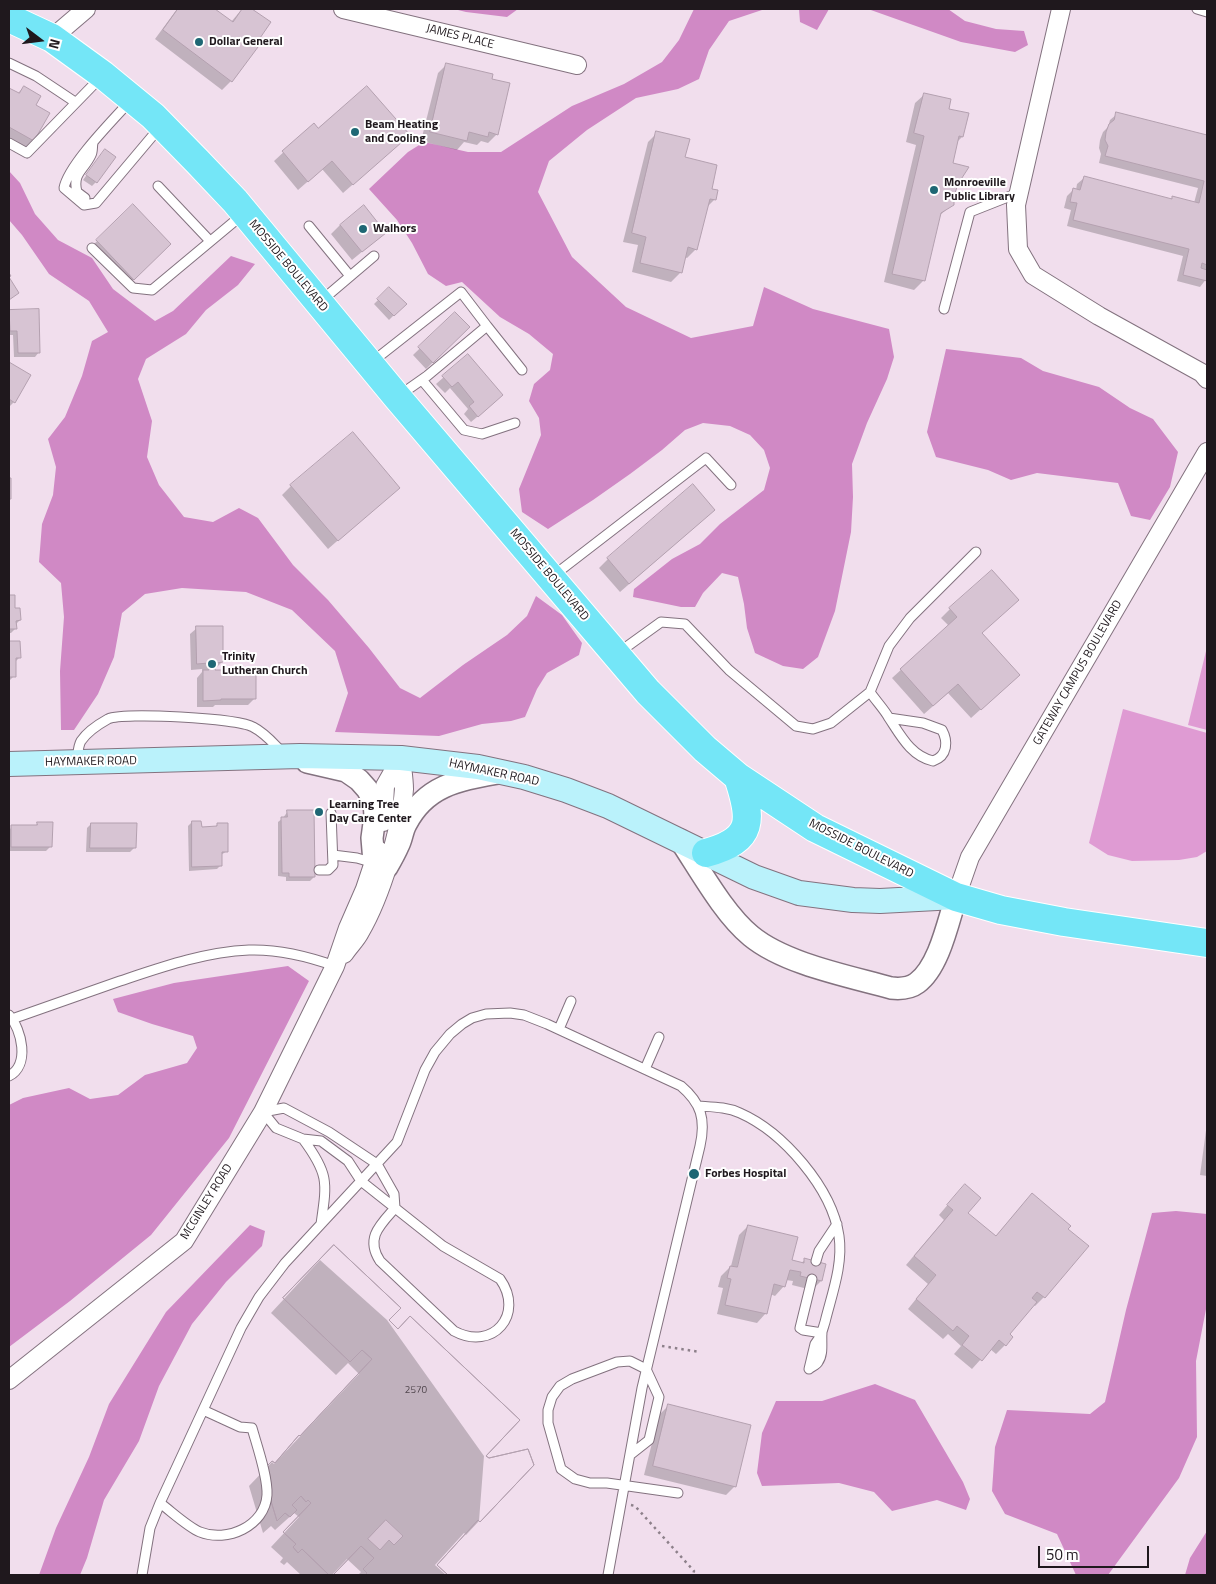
<!DOCTYPE html>
<html>
<head>
<meta charset="utf-8">
<style>
	body { margin:0 }
	#map { position:relative; width:1216px; height:1584px; overflow:hidden; background:#f1deed; font-family:"Titillium Web",sans-serif }
	canvas { display:block }
	.frame { position:absolute; inset:0; border:10px solid #1f181d; pointer-events:none }
	.north { position:absolute; left:15px; top:15px; width:50px; height:50px; -webkit-text-stroke:4px #fff; paint-order:stroke; rotate:105deg; font-size:14px; font-weight:700; line-height:20px; text-align:center; color:#1f181d }
	.north::after { content:''; display:block; margin:auto; width:18px; height:22px; background:#1f181d; clip-path:polygon(50% 0,100% 100%,50% 72%,0 100%) }
	.scale { position:absolute; left:1038px; top:1546px; width:111px; height:22px; box-sizing:border-box; border:2px solid #1f181d; border-top:0; padding-left:6px; font-size:15px; line-height:18px; white-space:nowrap; color:#1f181d; -webkit-text-stroke:4px #fff; paint-order:stroke }
</style>
</head>
<body>
<div id="map">
<canvas width="1216" height="1584"></canvas>
<div class="frame"></div>
<div class="north">N</div>
<div class="scale">50 m</div>
</div>
<script>
const ctx = document.querySelector('canvas').getContext('2d');
ctx.lineJoin = 'round';
function fillPath(path, color) { ctx.fillStyle = color; ctx.fill(path, 'evenodd'); }
function stroke(path, color, width, dash) { ctx.strokeStyle = color; ctx.lineWidth = width; ctx.lineCap = dash ? 'butt' : 'round'; ctx.setLineDash(dash || []); ctx.stroke(path); }
function write(font, color, halo, rows, align = 'center') {
  ctx.font = font + ' "Titillium Web",sans-serif'; ctx.lineWidth = 4; ctx.setLineDash([]); ctx.textBaseline = 'middle'; ctx.strokeStyle = halo; ctx.fillStyle = color; for (const [text, x, y, turn = 0] of rows) {
    ctx.save(); ctx.translate(x, y); ctx.rotate((+turn || 0) * Math.PI / 180); ctx.textAlign = isNaN(turn) ? turn : align; if (halo) ctx.strokeText(text, 0, 0); ctx.fillText(text, 0, 0); ctx.restore();
  }
}
const green = new Path2D(`
	M1207 647V730L1188 725Z
	M1123 709 1207 733V851L1197 857 1179 860 1132 861 1108 855 1089 843Z`);
const forest = new Path2D(`
	M454 9H518L507 17 466 12Z
	M694 9H765L729 21 709 50 699 79 678 89 636 98 587 130 549 161 538 192 572 257 626 307 691 338 753 326 764 287 813 309 889 329 894 357 887 379 867 423 852 464 853 497 851 532 835 611 818 657 803 669 783 666 755 653 747 628 744 604 738 577 722 573 703 593 695 607H681L633 597 634 589 672 559 700 544 720 524 764 490 770 468 764 450 750 435 730 426 703 423 685 430 662 450 630 474 593 500 548 529 522 512 519 489 541 435 539 418 529 401 534 384 550 370 553 354 529 334 500 317 462 282 446 286 428 274 412 243 397 220 369 189 408 152 424 142 468 152H501L572 106 624 84 662 62 679 40Z
	M799 9H829L817 30 800 22Z
	M868 9H948L965 21 996 29 1024 31 1028 45 1015 52 961 42Z
	M9 171 20 183 35 214 58 240 92 258 113 289 155 321 173 311 231 256 255 264 238 285 206 310 186 334 146 359 138 379 152 421 147 457 159 485 184 517 213 522 239 508 258 518 293 565 328 600 369 648 400 688 420 698 463 665 507 635 527 616 536 596 562 615 582 643 579 655 547 673 537 689 525 717 511 721 482 724 439 736 335 732 348 693 335 651 292 610 246 592 182 588 145 594 122 613 114 657 98 694 74 730H61L60 671 64 617 61 583 39 562 42 524 53 495 56 467 48 439 65 417 82 376 92 341 108 332 89 301 49 274 22 235 9 220Z
	M946 349 1021 358 1043 371 1099 387 1130 408 1153 419 1178 452 1170 487 1150 520 1131 516 1118 483 1037 473 1011 480 988 470 936 457 927 432Z
	M288 966 309 981 229 1138 151 1235 70 1301 9 1347V1105L23 1098 69 1088 90 1099 118 1095 145 1075 187 1063 197 1048 193 1036 152 1024 118 1012 113 999 174 983Z
	M1176 1211 1207 1214V1304L1196 1361 1197 1437 1179 1478 1108 1575H1076L1057 1534 1005 1514 992 1491 995 1447 1007 1410 1090 1414 1105 1402 1126 1310 1152 1213Z
	M250 1225 265 1231 262 1246 226 1282 192 1324 159 1386 139 1441 104 1500 87 1558 80 1575H39L56 1528 89 1457 109 1404 166 1312Z
	M875 1384 915 1400 963 1482 970 1499 966 1510 937 1500 892 1511 874 1492 839 1483 762 1486 757 1473 762 1433 776 1401H822Z
	M1207 1531V1575H1185L1190 1558Z`);
const shadow = new Path2D(`
	M177 9H213L231 22 242 9H250L269 22 231 81 222 90 155 39Z
	M447 64 497 134 488 143 481 141 477 145 464 142 457 150 421 141 438 73Z
	M24 87 34 106 48 114 33 141 26 147 9 137V89L17 94Z
	M925 94 947 110 962 137 956 143 951 164 957 184 953 196V204L939 216 924 280 914 290 884 282 916 145 906 142 915 103Z
	M1117 114 1207 137V278L1200 287 1177 281 1183 256 1067 226 1071 210 1064 208 1067 196 1074 189 1076 190 1077 184 1084 178 1170 200 1173 197 1194 203 1198 188 1099 163 1101 154 1099 148 1100 140 1103 132 1108 127 1110 120Z
	M313 125 318 130 399 144 343 193 322 169 298 190 274 161Z
	M657 133 684 158 710 189 715 199 706 208 696 249 687 258 684 257 680 273 671 282 632 272 638 245 623 242 648 142Z
	M101 155 96 182 92 186 83 180Z
	M133 206 170 244 127 286 90 248Z
	M340 225 385 233 352 260 331 234Z
	M389 289 405 304 389 320 374 304Z
	M10 311 39 352 35 357H14L13 335H9Z
	M455 314 469 327 426 369 413 355Z
	M468 356 495 402 471 422 464 414 468 409 450 388 445 393 436 384Z
	M9 364 29 375 14 402 10 406 9 405Z
	M291 486 398 488 328 549 282 495Z
	M704 519 620 592 599 568 608 559Z
	M9 596H14V609L20 620 15 625V629L11 633H9Z
	M950 609 981 634 1009 684 971 718 948 693 924 714 892 678 949 626 941 618Z
	M197 628 222 662 213 671 255 698 248 705H215L213 707H197V678L202 672V669L191 670 190 634Z
	M9 642H19V658L15 662 14 676 9 681Z
	M288 811 314 877 310 881H286V877L278 876V822L283 818Z
	M192 822 200 828H214L218 824 227 851 221 855V865L217 869 189 871 188 826Z
	M37 824 50 847 46 851H9V830L12 827H34Z
	M91 824 135 847 130 852H86L87 828Z
	M1207 1123V1176L1200 1175Z
	M956 1195 966 1213 995 1237 1023 1204 1044 1297 1035 1306 1033 1305 1008 1334 1005 1345 996 1354 990 1349 972 1369 954 1354 961 1346 948 1334 943 1339 908 1309 928 1284 906 1265 944 1220 939 1215Z
	M748 1226 791 1261 801 1263 805 1260 821 1281 812 1290 792 1285 793 1281 786 1280 784 1286 775 1296 770 1294 766 1313 757 1323 717 1314 723 1288 718 1287 721 1276 731 1266 739 1235Z
	M320 1260 387 1320 484 1456 479 1521 466 1535 464 1533 435 1565 446 1575H358L361 1572 347 1559 332 1575H301L287 1562 284 1565 280 1562 283 1558 271 1547 299 1517 294 1513 275 1530 271 1526 263 1533 249 1486 272 1462 274 1464 359 1374 348 1363 336 1375 271 1313Z
	M668 1406 735 1486 726 1495 644 1475 659 1415Z`);
const building = new Path2D(`
	M178 9H215L233 22 242 9H252L271 22 258 41 261 43 232 82 163 30Z
	M446 63 493 74 492 79 510 83 498 135 489 132 488 137 469 132 467 141 430 132Z
	M24 86 41 96 36 105 50 113 34 141 9 127V88L19 93Z
	M367 86 410 135 353 185 332 161 308 182 282 151 314 123 318 128Z
	M924 93 951 99 949 109 969 113 963 137 959 136 953 163 969 167 958 184 954 196V205L941 213 925 281 892 274 924 136 914 133Z
	M1116 112 1207 135V265L1202 263 1201 268 1207 270V281L1183 275 1189 249 1073 220 1077 203 1070 202 1073 188 1080 190 1084 176 1172 199V196L1199 203 1204 181 1105 156 1108 146 1105 140 1106 132 1109 124 1114 120Z
	M656 131 690 139 685 157 717 165 712 189 718 190 716 200 710 199 697 250 688 247 682 273 640 263 646 237 632 233Z
	M105 149 116 157 97 183 86 175Z
	M133 204 171 244 134 280 96 240Z
	M364 205 386 233 362 252 340 225Z
	M9 273 11 276 9 277 19 293 9 300Z
	M389 287 407 304 394 316 377 299Z
	M39 309 40 353H18L17 331H10L9 310Z
	M455 312 470 327 433 363 418 347Z
	M468 354 503 395 478 417 469 406 474 402 458 382 452 387 442 376Z
	M9 362 31 375 15 403 9 399Z
	M353 432 400 488 338 541 290 485Z
	M9 478H11V499H9Z
	M693 484 715 510 629 584 607 558Z
	M992 570 1019 600 982 633 1020 675 981 710 958 684 933 706 900 669 957 617 949 608Z
	M9 595H15V608H20L21 620 16 621 17 629H9Z
	M196 626H223V662L216 663 215 670H256V699H221V700L203 701V670H209V663L197 664Z
	M9 641H20L21 658H16V677H9Z
	M287 810H314L315 877H289V873H282L281 817H287Z
	M192 821H201L202 827 217 826V823H228V852H222V866L192 867Z
	M37 822H53L52 847H11V825H37Z
	M91 823H137L136 848H90Z
	M965 1184 981 1198 968 1213 996 1236 1032 1193 1071 1226 1068 1229 1089 1246 1045 1298 1037 1292 1032 1298 1037 1302 1010 1334 1013 1337 1006 1346 999 1340 982 1361 962 1345 969 1336 957 1326 953 1331 916 1299 936 1275 914 1256 953 1210 947 1205Z
	M748 1225 798 1237 792 1260 804 1263V1258L826 1264 822 1281 800 1276 801 1272 790 1270 785 1287 774 1284 767 1314 725 1305 731 1279 727 1278 730 1266 737 1267Z
	M334 1245 401 1308 389 1320 398 1329 410 1316 520 1420 486 1456 489 1458 528 1449 534 1465 480 1522 478 1520 437 1565 448 1575H365L367 1573 363 1569 374 1558 361 1546 333 1575H329L302 1549 298 1553 293 1547 296 1544 283 1532 311 1503 308 1500 306 1502 301 1496 292 1505 297 1510 290 1517 285 1513 277 1521 262 1471 272 1461 275 1463 299 1435 300 1436 372 1359 362 1350 350 1362 283 1298ZM386 1520 403 1536 394 1545 389 1540 380 1550 368 1539Z
	M334 1245 401 1308 389 1320 398 1329 410 1316 520 1420 486 1456 489 1458 528 1449 534 1465 480 1522 478 1520 437 1565 448 1575H365L367 1573 363 1569 374 1558 361 1546 333 1575H329L302 1549 298 1553 293 1547 296 1544 283 1532 311 1503 308 1500 306 1502 301 1496 292 1505 297 1510 290 1517 285 1513 277 1521 262 1471 272 1461 275 1463 299 1435 300 1436 372 1359 362 1350 350 1362 283 1298Z
	M668 1404 751 1425 736 1487 653 1466Z`);
const path = new Path2D(`
	M662 1346 700 1352
	M631 1505 635 1506 694 1571 693 1575`);
const service = new Path2D(`
	M1197 9 1207 12
	M9 63 36 76 75 102
	M131 100C114 119 68 165 64 188L84 205 96 203 160 127
	M9 143 27 153 101 77
	M158 186 210 241
	M85 198 77 192C72 173 84 170 91 155 93 152 92 147 93 143
	M309 226 350 276
	M92 248 133 288 152 290 242 215
	M321 301 374 256
	M944 309 970 212 1018 193
	M487 326 522 370
	M372 362 461 292 487 326 427 376 400 395
	M422 380 464 430 482 434 515 423
	M553 576 706 458 731 485
	M618 653 661 622 685 624 729 670 796 726 813 729 831 723 870 692 889 646 910 618 976 552
	M870 692C876 701 884 709 889 718 901 736 911 756 933 761 948 756 948 741 942 730L923 723 889 718
	M77 760C78 754 78 746 81 741 87 732 99 724 108 719 123 712 238 718 253 727 265 733 273 743 282 752
	M333 855 357 858 374 863
	M319 870H328L333 865 331 813
	M9 1015C22 1030 30 1065 9 1076
	M12 1019C48 1006 84 994 120 981 162 967 204 952 249 950 279 949 307 956 335 966
	M559 1029 571 1001
	M645 1069 659 1037
	M699 1106C713 1107 727 1107 740 1113 783 1132 832 1188 839 1236 843 1263 833 1291 826 1318 825 1323 823 1328 822 1332 821 1342 824 1354 818 1362 817 1365 811 1367 809 1369
	M303 1139C329 1174 327 1182 321 1224
	M361 1181 443 1246 500 1279C525 1314 493 1352 454 1331L380 1261C365 1238 380 1225 395 1208L394 1194 377 1164 329 1132 284 1108 263 1112 276 1128 303 1139 321 1141 348 1161 361 1181
	M816 1261 819 1251 837 1224
	M812 1279 800 1328 803 1330 822 1333
	M809 1369 815 1344 822 1334
	M630 1455 649 1440 659 1397 646 1369 630 1361 617 1362 572 1379 560 1386 552 1397 548 1410V1423L561 1469 575 1479 590 1483H607L678 1493
	M160 1503C172 1512 188 1527 200 1532 227 1543 265 1526 267 1495 268 1477 257 1446 252 1428L240 1427 203 1410
	M142 1575 150 1528 160 1503 241 1328 259 1297 285 1263 397 1142 425 1070 435 1052 450 1034 462 1024 472 1018 486 1014 510 1013 524 1015 547 1024 681 1086C701 1103 706 1119 700 1146L642 1388 608 1575`);
const minor = new Path2D(`
	M343 9 577 65
	M1061 9 1016 205 1018 249 1033 275 1099 316 1202 373 1207 379
	M52 38 86 9
	M383 822 385 786 401 758
	M956 897 970 857 1207 452
	M344 954C349 946 356 940 360 932 381 896 401 830 404 789 404 779 402 768 401 758
	M9 1380 184 1241 263 1112 335 966 348 928 365 889 378 850`);
const tertiary = new Path2D(`
	M307 762 346 771 359 780 367 789 374 801 375 816 372 838 374 862
	M680 840C700 870 724 914 751 936 785 964 848 976 891 988 900 989 909 989 917 983 939 967 948 922 956 897
	M387 867C391 860 395 853 398 846 402 839 402 831 406 824 426 785 459 780 498 773`);
const secondary = new Path2D(`
	M9 764 300 756 401 758 478 767 524 777 566 790 608 806 754 877 799 893 853 900 880 901 956 897`);
const primary = new Path2D(`
	M9 18 52 38 103 75 153 116 197 161 235 201 397 397 648 692 705 749 738 777 815 828 956 897 1001 910 1064 922 1207 943
	M706 853C755 840 752 819 738 777`);
const markers = [
	[199,42,5,"#1e6774"],
	[355,132,5,"#1e6774"],
	[934,190,5,"#1e6774"],
	[363,229,5,"#1e6774"],
	[212,664,5,"#1e6774"],
	[319,812,5,"#1e6774"],
	[694,1174,6,"#1e6774"]
];
const numberNames = [
	["2570",416,1391]
];
const streetNames = [
	["JAMES PLACE",460,37,14],
	["MOSSIDE BOULEVARD",288,266,50],
	["MOSSIDE BOULEVARD",549,575,50],
	["GATEWAY CAMPUS BOULEVARD",1078,673,-60],
	["HAYMAKER ROAD",91,762,-1],
	["HAYMAKER ROAD",494,773,12],
	["MOSSIDE BOULEVARD",861,849,27],
	["MCGINLEY ROAD",207,1202,-58]
];
const poiNames = [
	["Dollar General",209,42],
	["Beam Heating",365,125],
	["and Cooling",365,139],
	["Monroeville",944,183],
	["Public Library",944,197],
	["Walhors",373,229],
	["Trinity",222,657],
	["Lutheran Church",222,671],
	["Learning Tree",329,805],
	["Day Care Center",329,819],
	["Forbes Hospital",705,1174]
];
fillPath(green, '#df9bd3');
fillPath(forest, '#d089c5');
fillPath(shadow, '#0003');
fillPath(building, '#d7c4d3');
stroke(building, '#b3a0af', 1);
stroke(service, '#83727f', 11);
stroke(minor, '#83727f', 20);
stroke(tertiary, '#83727f', 24);
stroke(secondary, '#83727f', 26);
stroke(primary, '#fff', 30);
stroke(path, '#8d808a', 2.5, [2.5, 4]);
stroke(service, '#fff', 9);
stroke(minor, '#fff', 18);
stroke(tertiary, '#fff', 21);
stroke(secondary, '#baf2fb', 24);
stroke(primary, '#74e6f7', 28);
for (const [x, y, r, color] of markers) { const dot = new Path2D(); dot.arc(x, y, r, 0, 2 * Math.PI); ctx.fillStyle = color; ctx.fill(dot); stroke(dot, '#fff', 2); }
write('10px', '#4d434a', null, numberNames);
write('12px', '#1f181d', '#fff', streetNames);
write('bold 12px', '#1f181d', '#fff', poiNames, 'left');
</script>
</body>
</html>
